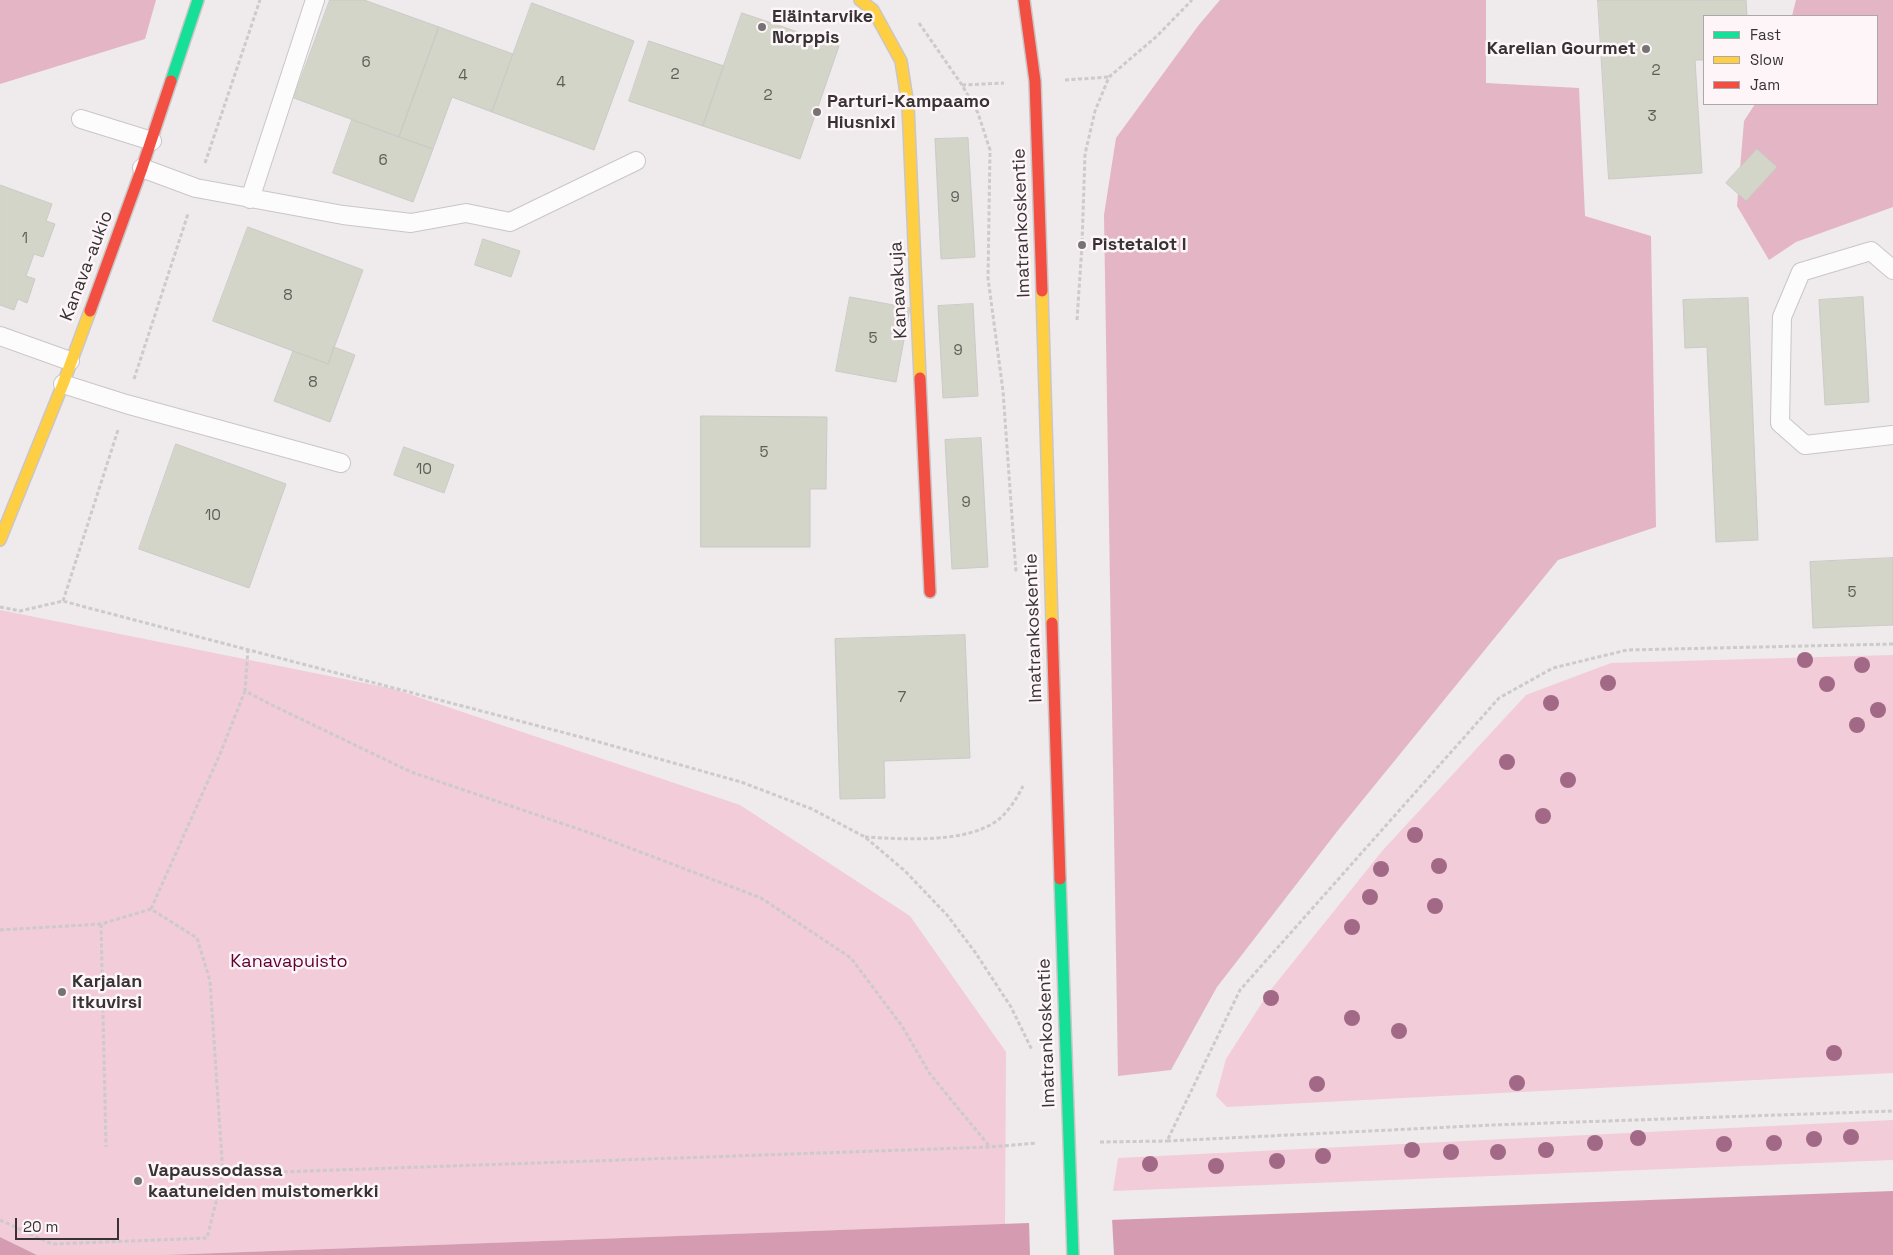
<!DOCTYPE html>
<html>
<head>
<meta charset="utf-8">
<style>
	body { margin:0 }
	#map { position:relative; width:1893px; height:1255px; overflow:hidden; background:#efeaeb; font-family:"Space Grotesk",sans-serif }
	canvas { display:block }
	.legend { position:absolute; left:1703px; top:15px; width:175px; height:90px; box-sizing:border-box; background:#fef5f8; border:1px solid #aea7aa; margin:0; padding:6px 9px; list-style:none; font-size:15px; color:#373334 }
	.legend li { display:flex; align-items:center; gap:10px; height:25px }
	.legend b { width:25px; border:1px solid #aea7aa }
	.scale { position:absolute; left:15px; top:1218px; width:104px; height:22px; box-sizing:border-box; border:2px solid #373334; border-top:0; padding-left:6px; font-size:15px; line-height:18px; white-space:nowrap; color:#373334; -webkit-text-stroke:4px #fef5f8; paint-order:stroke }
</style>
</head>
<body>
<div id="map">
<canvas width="1893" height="1255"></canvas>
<ul class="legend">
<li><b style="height:6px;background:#16e098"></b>Fast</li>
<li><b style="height:6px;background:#ffcf43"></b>Slow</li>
<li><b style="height:6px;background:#f24e42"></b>Jam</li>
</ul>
<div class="scale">20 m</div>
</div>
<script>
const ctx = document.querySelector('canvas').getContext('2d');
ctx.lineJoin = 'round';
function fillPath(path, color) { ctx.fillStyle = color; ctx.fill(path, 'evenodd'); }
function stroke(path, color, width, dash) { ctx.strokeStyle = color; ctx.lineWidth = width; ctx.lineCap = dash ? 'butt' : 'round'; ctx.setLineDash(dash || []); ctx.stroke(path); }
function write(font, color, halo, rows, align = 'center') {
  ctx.font = font + ' "Space Grotesk",sans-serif'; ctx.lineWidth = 5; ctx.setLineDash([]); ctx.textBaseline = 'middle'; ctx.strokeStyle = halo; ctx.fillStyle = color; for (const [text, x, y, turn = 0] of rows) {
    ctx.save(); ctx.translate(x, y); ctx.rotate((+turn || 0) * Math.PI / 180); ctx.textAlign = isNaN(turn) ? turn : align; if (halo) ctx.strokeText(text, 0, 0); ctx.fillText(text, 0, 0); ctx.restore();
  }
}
const green = new Path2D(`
	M0 610 394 689 740 805 910 916 1006 1052 1005 1224 164 1255H37L0 1237Z
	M1893 655V1073L1227 1107 1216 1096 1226 1059 1269 992 1383 850 1526 695 1611 663Z
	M1893 1120V1160L1113 1191 1118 1158Z`);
const forest = new Path2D(`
	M0 0H156L145 39 0 84Z
	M1220 0H1486V83L1579 88 1585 216 1651 236 1656 527 1558 560 1339 829 1217 987 1171 1070 1118 1076 1104 215 1116 138 1198 26Z
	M1796 0H1893V207L1796 242 1769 260 1737 206 1744 121 1755 104H1877V16H1792Z`);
const water = new Path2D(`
	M1893 1191V1255H164Z
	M0 1237 37 1255H0Z`);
const pier = new Path2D(`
	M1112 1218 1114 1255H1030L1029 1221Z`);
const building = new Path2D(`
	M330 0H364L439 27 399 137 294 98Z
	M1598 0H1746L1747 16H1704V60H1695L1702 173 1609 179Z
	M532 3 634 41 594 150 492 112Z
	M742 13 839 46 800 159 703 126Z
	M439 27 513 54 492 112 452 97 433 149 399 137Z
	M649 41 724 66 703 126 629 101Z
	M352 120 433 149 413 202 333 173Z
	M968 138 975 257 941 259 935 139Z
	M1757 149 1777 167 1746 201 1726 183Z
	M0 185 52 204 46 221 55 224 43 257 34 254 26 276 35 279 27 303 18 299 14 310 0 305Z
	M248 227 363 270 328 364 213 321Z
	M483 239 520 251 511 277 475 265Z
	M850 297 910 308 896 382 836 371Z
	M1863 297 1869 402 1825 405 1819 300Z
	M1748 298 1758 540 1716 542 1707 347 1685 348 1683 300Z
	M973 304 978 396 943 398 938 306Z
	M334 347 355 355 330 422 274 401 293 351 328 364Z
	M701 416 827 417 826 489H810V547H701Z
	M981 438 988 567 952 569 945 440Z
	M176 444 286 484 249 588 139 549Z
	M404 447 454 465 444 493 394 475Z
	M1893 558V625L1813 628 1810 562Z
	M965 635 970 758 884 761 885 798 840 799 835 639Z`);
const path = new Path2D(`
	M919 23 962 85 978 113 990 150 988 278 1003 391 1016 573
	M1065 80 1109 77
	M962 85 1004 83
	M205 163 260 0
	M1077 320 1082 245 1085 154 1095 111 1109 77 1157 36 1192 0
	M134 379 188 214
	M63 601 118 430
	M0 607 20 611 63 601 85 607 592 740 741 782 812 809 865 837 905 871 947 915 975 952 1011 1007 1032 1050
	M1893 644 1627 650 1553 668 1499 698 1240 990 1167 1141 1492 1125 1893 1111
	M248 649 245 691 274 706 411 772 596 835 761 898 851 958 902 1026 930 1074 990 1147
	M865 837C904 839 966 844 998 820 1009 811 1017 798 1023 786
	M151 909 220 754 245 691
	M101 924 106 1147
	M0 930 101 924 151 909 197 938 210 981 223 1174 990 1147 1037 1143
	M1100 1142 1167 1141
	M0 1220 52 1244 207 1238 223 1174`);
const lane = new Path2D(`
	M81 119 152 141
	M142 168 196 188 343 215 411 223 466 213 510 222 636 161
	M250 199 315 0
	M1893 270 1871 251 1801 272 1782 317 1780 423 1805 445 1893 435
	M0 336 70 361
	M63 384 126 404 341 463`);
const fast = new Path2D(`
	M171 81 198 0
	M1060 879 1073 1255`);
const slow = new Path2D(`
	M860 0 873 10 901 61 908 106 920 378
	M1042 291 1052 623
	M0 540 63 384 90 311`);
const jam = new Path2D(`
	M1024 0 1035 81 1042 291
	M90 311 142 168 171 81
	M920 378 930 592
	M1052 623 1060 879`);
const trees = [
	[1805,660],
	[1862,665],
	[1608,683],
	[1827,684],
	[1551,703],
	[1878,710],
	[1857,725],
	[1507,762],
	[1568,780],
	[1543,816],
	[1415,835],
	[1439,866],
	[1381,869],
	[1370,897],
	[1435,906],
	[1352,927],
	[1271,998],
	[1352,1018],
	[1399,1031],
	[1834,1053],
	[1517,1083],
	[1317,1084],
	[1851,1137],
	[1638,1138],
	[1814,1139],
	[1595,1143],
	[1774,1143],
	[1724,1144],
	[1412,1150],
	[1546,1150],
	[1451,1152],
	[1498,1152],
	[1323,1156],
	[1277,1161],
	[1150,1164],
	[1216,1166]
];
const markers = [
	[762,27,5,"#777374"],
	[1646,49,5,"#777374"],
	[817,112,5,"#777374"],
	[1082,245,5,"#777374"],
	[62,992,5,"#777374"],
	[138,1181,5,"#777374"]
];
const numberNames = [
	["6",366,63],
	["2",1656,71],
	["2",675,75],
	["4",463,76],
	["4",561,83],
	["2",768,96],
	["3",1652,117],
	["6",383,161],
	["9",955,198],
	["1",25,239],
	["8",288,296],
	["5",873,339],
	["9",958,351],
	["8",313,383],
	["5",764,453],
	["10",424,470],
	["9",966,503],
	["10",213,516],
	["5",1852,593],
	["7",902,698]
];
const poiNames = [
	["Eläintarvike",772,17],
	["Norppis",772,38],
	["Karelian Gourmet",1636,49,"right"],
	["Parturi-Kampaamo",827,102],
	["Hiusnixi",827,123],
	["Pistetalot I",1092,245],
	["Karjalan",72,982],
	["itkuvirsi",72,1003],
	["Vapaussodassa",148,1171],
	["kaatuneiden muistomerkki",148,1192]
];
const streetNames = [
	["Imatrankoskentie",1022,223,-92],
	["Kanava-aukio",87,266,-69],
	["Kanavakuja",899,290,-93],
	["Imatrankoskentie",1034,628,-92],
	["Imatrankoskentie",1047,1033,-92]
];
const parkNames = [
	["Kanavapuisto",289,962]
];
fillPath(green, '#f2ccd9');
fillPath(forest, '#e3b5c5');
fillPath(water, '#d59cb1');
fillPath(pier, '#efeaeb');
fillPath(building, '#d2d5c7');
stroke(building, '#cbcac8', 1);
stroke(lane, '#cac6c7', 20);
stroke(fast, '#cac6c7', 14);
stroke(slow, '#cac6c7', 14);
stroke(jam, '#cac6c7', 14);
stroke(path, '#cccaca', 3, [4, 2.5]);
stroke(lane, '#fdfcfc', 18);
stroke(fast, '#16e098', 11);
stroke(slow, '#ffcf43', 11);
stroke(jam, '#f24e42', 11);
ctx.fillStyle = '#a16986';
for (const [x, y] of trees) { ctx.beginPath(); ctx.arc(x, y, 8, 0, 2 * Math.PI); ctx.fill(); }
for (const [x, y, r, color] of markers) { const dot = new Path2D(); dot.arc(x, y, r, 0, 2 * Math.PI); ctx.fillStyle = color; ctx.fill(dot); stroke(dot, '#fef5f8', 2); }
write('15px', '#5e5c59', null, numberNames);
write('bold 18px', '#373334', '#fef5f8', poiNames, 'left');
write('18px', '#373334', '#fef5f8', streetNames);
write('18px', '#620034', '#fef5f8', parkNames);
</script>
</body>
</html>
